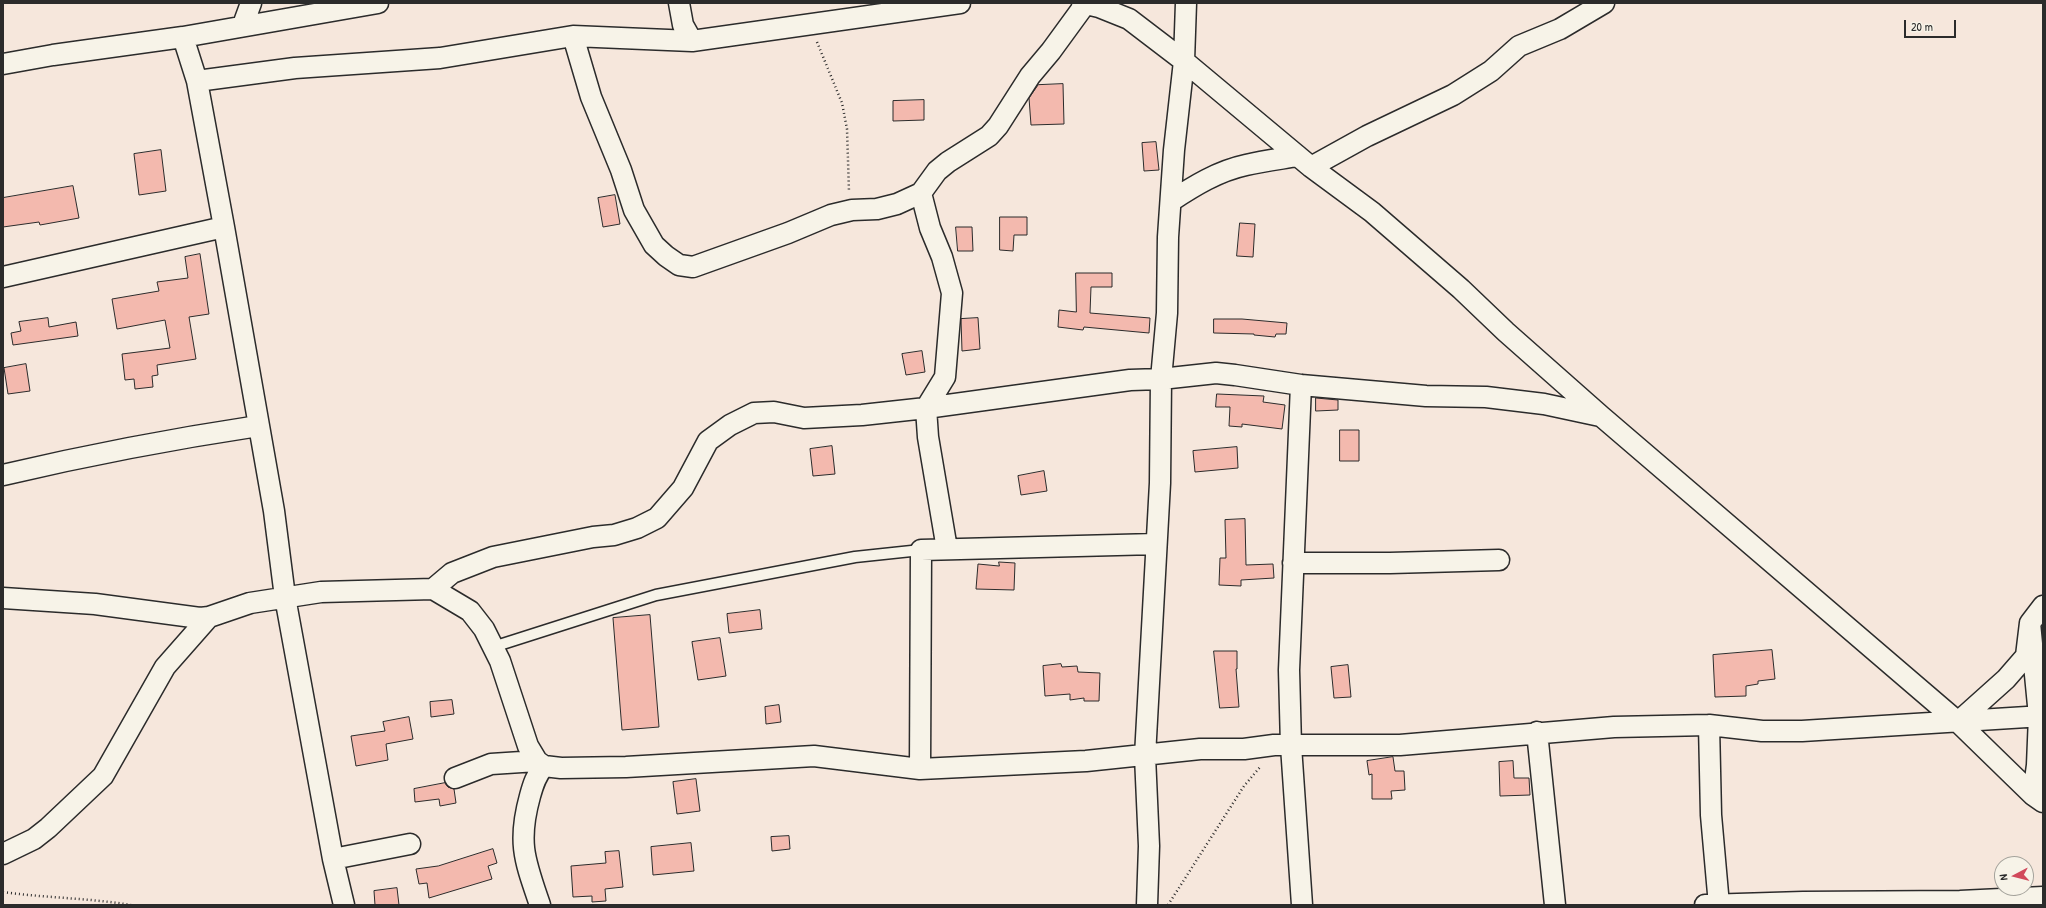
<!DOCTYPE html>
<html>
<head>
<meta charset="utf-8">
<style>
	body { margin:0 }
	#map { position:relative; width:2046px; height:908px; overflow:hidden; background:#f6e7dc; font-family:"Patrick Hand",sans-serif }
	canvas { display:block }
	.frame { position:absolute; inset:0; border:4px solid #2b2b2b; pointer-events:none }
	.north { position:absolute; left:1994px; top:856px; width:40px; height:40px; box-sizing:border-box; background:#f7f3e8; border:1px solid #a5a39c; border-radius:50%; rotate:263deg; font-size:11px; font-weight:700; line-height:16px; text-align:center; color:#2b2b2b }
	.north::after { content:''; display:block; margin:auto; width:14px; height:18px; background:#d1495b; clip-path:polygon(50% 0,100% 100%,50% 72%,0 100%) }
	.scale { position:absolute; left:1904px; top:20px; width:52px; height:18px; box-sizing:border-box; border:2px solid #2b2b2b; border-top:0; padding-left:5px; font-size:12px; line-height:14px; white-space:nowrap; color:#2b2b2b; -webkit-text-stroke:3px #f7f3e8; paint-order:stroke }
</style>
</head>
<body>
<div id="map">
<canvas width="2046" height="908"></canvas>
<div class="frame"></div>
<div class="north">N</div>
<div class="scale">20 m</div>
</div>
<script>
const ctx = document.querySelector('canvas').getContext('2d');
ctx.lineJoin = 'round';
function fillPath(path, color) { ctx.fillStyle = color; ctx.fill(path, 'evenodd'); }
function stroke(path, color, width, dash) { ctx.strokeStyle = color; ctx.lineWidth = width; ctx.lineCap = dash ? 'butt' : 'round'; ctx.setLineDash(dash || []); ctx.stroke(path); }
const building = new Path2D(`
	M1063 84 1064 124 1031 125 1029 98 1038 85Z
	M924 100V120L893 121V101Z
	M1156 142 1159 170 1144 171 1142 143Z
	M161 150 166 191 139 195 134 154Z
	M73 186 79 218 40 225 39 222 3 227V198Z
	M615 195 620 224 603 227 598 198Z
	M1000 217H1027V235H1014L1013 251 1000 250Z
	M1240 223 1255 224 1253 257 1237 256Z
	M956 227H972L973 251H958Z
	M200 254 209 314 189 317 196 359 157 365 158 375 152 376 153 387 135 389 134 379 125 380 122 354 170 348 165 320 117 329 112 299 159 291 157 282 188 278 185 257Z
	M1076 273H1112V287H1091L1090 313 1150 318 1149 333 1084 327 1083 330 1058 327 1059 310 1076 312Z
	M48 318 49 327 76 322 78 336 13 345 11 333 21 331 19 322Z
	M978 318 980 349 962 351 961 319Z
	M1214 319H1242L1287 323 1286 334H1276L1275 337 1254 335V334L1214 333Z
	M922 351 925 372 906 375 902 354Z
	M26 364 30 391 8 394 4 368Z
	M1217 394 1264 396 1263 402 1285 405 1282 429 1242 424V427L1229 426 1230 407H1216Z
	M1316 398 1338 400V410L1316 411Z
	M1340 430H1359V461H1340Z
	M832 446 835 474 813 476 810 449Z
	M1237 447 1238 468 1195 472 1193 451Z
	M1044 471 1047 491 1021 495 1018 476Z
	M1245 519 1246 565 1273 564 1274 578 1241 580V586L1219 585 1220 558H1226L1225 520Z
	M999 562 1015 563 1014 590 976 589 978 564 999 566Z
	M760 610 762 629 729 633 727 614Z
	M650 615 659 727 622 730 613 618Z
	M720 638 726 676 698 680 692 642Z
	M1772 650 1775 679 1758 681V684L1746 686V696L1715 697 1713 655Z
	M1214 651H1237V669H1236L1239 707 1220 708Z
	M1061 664 1062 667 1077 666 1078 672 1100 673 1099 701H1084V698L1070 700V694L1045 696 1043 666Z
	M1348 665 1351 697 1334 698 1331 667Z
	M452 700 454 714 431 717 430 702Z
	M779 705 781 722 766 724 765 707Z
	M409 717 413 739 386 744 388 760 356 766 351 736 385 731 383 722Z
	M1393 757 1395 771H1404L1405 790 1391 791 1392 799H1372V774L1369 775 1367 761Z
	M1513 761 1514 778H1529L1530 795 1500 796 1499 762Z
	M696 779 700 811 677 814 673 782Z
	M445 783 448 787 454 789 456 803 440 806 439 799 415 802 414 789Z
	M789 836 790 849 772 851 771 837Z
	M691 843 694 871 653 875 651 847Z
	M493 849 497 863 488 866 492 879 429 898 427 883 419 884 416 869 438 866Z
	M619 851 623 887 605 889 606 901 592 902V896L573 897 571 866 606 863 605 852Z
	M397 888 399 905H375L374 891Z`);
const path = new Path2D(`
	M817 42 842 103 847 129 849 192
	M3 892C46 898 89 898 131 905
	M1168 905 1244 786 1261 766`);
const service = new Path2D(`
	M493 647 656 595 855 557 921 550`);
const minor = new Path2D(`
	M679 3 683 25 692 41
	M1082 3 1099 7 1129 19 1184 61 1311 167 1372 212 1461 289 1506 332 1601 416 1958 722 2033 795 2043 802
	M243 25 251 3
	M573 36 591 97 621 170 634 210 654 245 666 256 679 265 693 267 788 233 831 215 852 210 877 209 897 204 921 193 937 171 948 162 989 136 998 126 1030 76 1051 51 1086 3
	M183 37 197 81 224 227 274 511 285 597 333 859 344 905
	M3 64 53 55 183 37 378 3
	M197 81 295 68 440 58 573 36 692 41 960 3
	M1311 167 1367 136 1453 95 1491 71 1519 46 1560 29 1604 3
	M921 193 930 228 942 257 952 293 945 377 926 408 928 437 947 549
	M1171 201C1194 186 1218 171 1246 165 1263 161 1280 159 1298 156
	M3 277 224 227
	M1301 385 1289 670 1291 746 1302 905
	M3 475C88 455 172 439 258 426
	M1293 563H1390L1499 560
	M433 589 452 573 493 557 593 537 614 535 637 528 657 518 683 488 708 441 730 425 754 413 774 412 804 418 862 415 926 408 1130 380 1161 379 1216 373 1235 375 1301 385 1426 396 1486 397 1544 404 1600 416
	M3 598 95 604 200 618 209 617 250 603 321 592 433 589 470 611 484 629 500 661 528 746 537 761 544 766 561 768 626 767 814 756 920 769 1086 761 1200 749H1244L1274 745H1400L1614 727 1709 725 1762 731H1802L2043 716
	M2030 623 2039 716 2037 765 2033 795
	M1958 722 2006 679 2026 656 2030 623 2043 606
	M1709 725 1711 815 1719 905
	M1537 732 1555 905
	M920 769 921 550 1156 544
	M455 778 491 764 537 761
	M3 854 34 839 48 828 103 776 165 667 209 617
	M333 859 410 844
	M540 905C525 861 517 843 530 796 533 785 536 775 544 766
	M1147 905 1149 846 1145 756 1160 483 1161 379 1167 313 1168 237 1174 150 1184 61 1186 3
	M1705 905 1803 902 1960 901 2043 897`);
fillPath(building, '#f3b9ae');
stroke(building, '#2b2b2b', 1);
stroke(service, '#2b2b2b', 13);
stroke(minor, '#2b2b2b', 23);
stroke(path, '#2b2b2b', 2.5, [1, 3]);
stroke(service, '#f7f3e8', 10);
stroke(minor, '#f7f3e8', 20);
</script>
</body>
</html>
